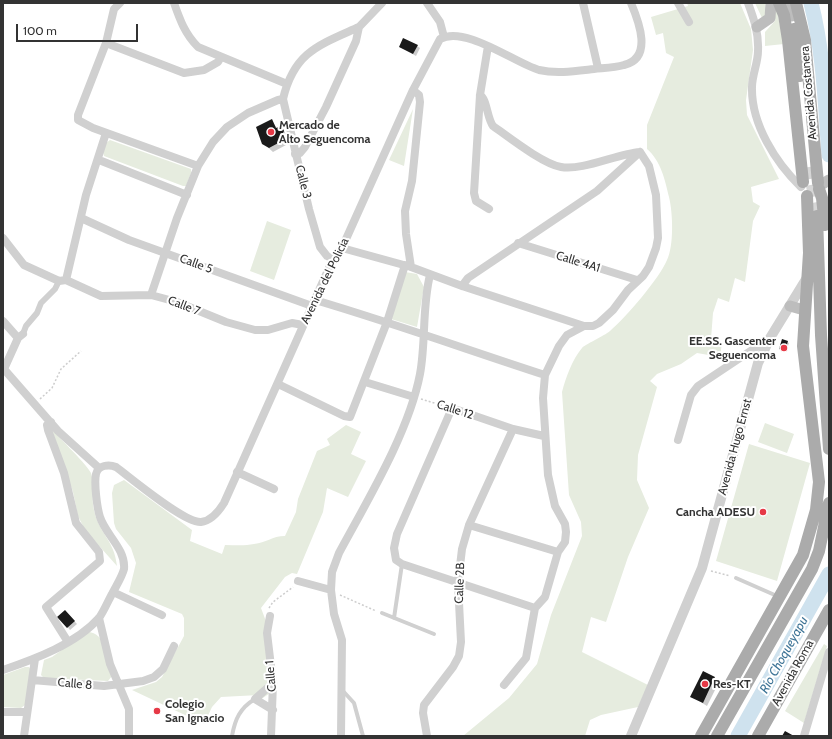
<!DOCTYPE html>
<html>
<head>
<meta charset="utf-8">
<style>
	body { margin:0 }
	#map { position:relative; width:832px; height:739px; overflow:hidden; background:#fff; font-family:Cabin,sans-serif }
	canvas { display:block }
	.frame { position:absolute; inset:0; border:4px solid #333; pointer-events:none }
	.scale { position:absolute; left:16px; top:24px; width:122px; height:18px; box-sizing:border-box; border:2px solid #333; border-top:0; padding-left:5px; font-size:12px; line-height:14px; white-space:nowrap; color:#333; -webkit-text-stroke:3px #fff; paint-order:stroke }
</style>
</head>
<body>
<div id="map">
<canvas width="832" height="739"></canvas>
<div class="frame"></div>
<div class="scale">100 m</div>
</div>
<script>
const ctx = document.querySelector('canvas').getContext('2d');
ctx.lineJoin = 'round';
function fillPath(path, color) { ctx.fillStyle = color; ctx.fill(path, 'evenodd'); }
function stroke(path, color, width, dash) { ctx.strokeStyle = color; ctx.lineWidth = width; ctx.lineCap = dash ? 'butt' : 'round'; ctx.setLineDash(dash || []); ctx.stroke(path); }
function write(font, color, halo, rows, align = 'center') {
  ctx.font = font + ' Cabin,sans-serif'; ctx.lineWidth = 4; ctx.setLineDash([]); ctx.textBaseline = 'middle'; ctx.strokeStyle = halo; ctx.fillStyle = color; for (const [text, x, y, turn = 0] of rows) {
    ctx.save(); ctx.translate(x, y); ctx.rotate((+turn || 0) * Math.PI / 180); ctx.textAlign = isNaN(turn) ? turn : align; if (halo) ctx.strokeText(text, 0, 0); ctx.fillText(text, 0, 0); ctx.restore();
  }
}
const green = new Path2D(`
	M687 3H740L751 29 753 50 746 100 747 115 779 179 751 187 753 202 760 206 753 221 745 282 735 278 729 302 718 298 713 313 711 339 722 343 720 357 697 353 681 364 657 374 650 381 657 387 638 455 637 480 649 508 628 557 606 622 591 617 582 652 648 685 638 707 601 715 590 720 585 736H463L509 698 537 664 551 615 582 536 581 522 569 495 562 392C566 377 572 360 582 348 584 345 604 336 610 331 626 317 659 279 667 260 674 246 673 213 669 197 665 180 661 161 647 149V125L674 57 666 53 663 33 656 35 651 17 688 6Z
	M755 3H765L766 15 762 18Z
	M775 3 784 44 765 46V32L775 21Z
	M413 109 404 166 389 160Z
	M110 140 191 169V173L186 186H183L104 156 103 152 106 143Z
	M267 221 291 230 274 280 250 271Z
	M405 272 417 274 424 287 417 327 391 319Z
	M765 423 794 434 787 453 758 442Z
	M346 425 361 432 351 454 366 461 348 497 327 488 323 512 297 574 292 573 285 577 261 608 267 624 270 693 260 700 259 695 221 697 212 707 204 724 132 690 156 682 162 677 184 636V618L182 614 129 592 136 563 131 548 116 529 114 523 112 493 114 485 124 480 192 530 190 541 222 554 225 545C235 545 245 546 254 544 266 543 272 536 285 536L296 512 298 499 317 451 330 445 327 439Z
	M52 430C59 437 88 466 91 473 95 484 91 499 94 510 99 534 114 539 117 566L85 530 78 516 73 492Z
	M749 444 810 463 777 581 716 561Z
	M87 632C107 632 108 661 112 676L108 681 44 678 41 675 44 660 52 657Z
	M824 644 827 646 804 723 785 711Z
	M25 667H29L31 670 25 705 21 708 3 707V675Z`);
const shadow = new Path2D(`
	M417 46 420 48 416 56 400 47Z
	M271 120 277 128 282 127 287 136 286 145 273 152 263 143Z
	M783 340 789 343 786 352 780 349Z
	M65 611 77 624 70 630 59 617Z
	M703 672 719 682 707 706 691 696Z`);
const river = new Path2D(`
	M811 3C824 53 825 104 829 155
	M738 736 829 574`);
const building = new Path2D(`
	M403 38 418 45 413 54 399 47Z
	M272 119 276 128 282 126 284 131 281 137 282 141 269 148 262 144 256 127Z
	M782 339 788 341 785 351 779 349Z
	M65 610 75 621 67 628 57 617Z
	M703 671 715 677 703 703 690 697Z
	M785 731 794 736H782Z`);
const primaryTunnel = new Path2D(`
	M809 167 817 216`);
const path = new Path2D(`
	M40 399 52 388 61 369 81 351
	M421 399 444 406
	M711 571 730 576
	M340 595 376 611
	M269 608 273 602 293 587`);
const service = new Path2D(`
	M736 578 777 596
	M382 613 434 634
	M394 618 402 564
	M343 691 354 703 363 736
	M232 736C235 719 240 708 255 699`);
const pedestrian = new Path2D(`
	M23 334 26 326 37 313 41 303 55 289 59 281`);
const minor = new Path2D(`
	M120 3 114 9 106 43 78 115V120L93 128 198 166
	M174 3C180 20 185 34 198 47L287 84
	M427 3 440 22 444 37
	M583 3 598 68
	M678 3 689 22
	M748 3C754 19 759 34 758 51 758 63 752 75 752 87 751 124 776 163 801 187
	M106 43 184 73 204 70 218 62 221 57
	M488 46 480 95 474 193 476 201 489 209
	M480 95C487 99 487 118 493 126 510 138 543 164 561 167 582 171 617 154 640 152
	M295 154 300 153 305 147 326 107 356 41 359 27 382 3
	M99 160 187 195
	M81 218 129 240 312 306
	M3 238 24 265 59 281 66 280
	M518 243 637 280
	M342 248 411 267 462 286 584 326
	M333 259 327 256 320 247 309 209 283 99C294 52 319 45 359 27
	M411 267 406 234 405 211 412 181 420 102 419 95 413 90
	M66 280 101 296 151 295 177 302 226 322 255 330H268L292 323 303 325
	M66 280 86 195 106 133
	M462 286 468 278 597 191 640 152
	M151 295 177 218 198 166 213 142 227 127 248 113 278 100 283 99
	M315 300C393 323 468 350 545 375
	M3 321 18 338
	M3 368 58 431 99 468
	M4 369 18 338 23 334
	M365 382 414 397
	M278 384 344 416 350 417 387 322 405 265
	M51 422 47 425 48 430 64 473 76 523 99 552 100 561 46 607 68 642
	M678 440 691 395 698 386 770 338
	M237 472 274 489
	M469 525 558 552
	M298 581 331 590
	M113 592 162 615
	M535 608 402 564 396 560 394 548 397 534 452 408 513 429 544 436
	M270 616 267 633 273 683 271 736
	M99 618 110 664 129 709V736
	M3 670C35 659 76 644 99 618 104 611 108 601 112 594 116 586 122 577 124 569 126 549 105 534 100 517 97 508 94 483 96 474 98 465 109 464 116 467 131 478 184 523 201 522 211 521 219 511 224 503L333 259 342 248 413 90 440 39C465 25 515 63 539 70 557 74 576 71 594 69 603 68 614 68 624 65 653 58 639 22 631 3
	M32 680 104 686 143 681 154 677 163 669 174 646
	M504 685 526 658 535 608 545 597 558 552 565 542 566 532 565 524 555 506 548 475 543 398 545 375 559 346 567 335 584 326H593L599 323 613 310 628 290 643 276 649 267 656 248 658 238 656 195 649 166 640 152
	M273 710 255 699 273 683
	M3 712H27
	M24 736 35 659
	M341 736 342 640 334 614 331 590 332 572 339 553C367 501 409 432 420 374 426 342 422 306 430 275
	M427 736 423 713 424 705 453 667 459 656 461 642 458 583 462 549 469 525 513 429
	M804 736 829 652`);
const tertiary = new Path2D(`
	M631 736 702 568 758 363 770 338 808 276`);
const secondary = new Path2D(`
	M789 3 792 16
	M757 27 770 18 771 3
	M819 186 829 180
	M790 306 804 310`);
const primary = new Path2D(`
	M779 3 784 15 788 40 803 182
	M796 3 805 40 818 183
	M794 29 800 76
	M819 189 822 198 825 225
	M817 216 821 335 829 449
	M701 736 803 555 816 510 819 482 803 346 809 253 807 196
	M717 736 812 569 819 551 829 503
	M758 736 829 610`);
const markers = [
	[271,132,4,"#e63946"],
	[784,348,4,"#e63946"],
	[763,512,4,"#e63946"],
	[705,684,4,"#e63946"],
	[157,711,4,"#e63946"]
];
const streetNames = [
	["Avenida Costanera",809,93,-95],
	["Calle 3",303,182,76],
	["Calle 4A1",578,262,17],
	["Calle 5",196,264,20],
	["Avenida del Policía",325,281,-64],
	["Calle 7",184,306,21],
	["Calle 12",455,410,18],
	["Avenida Hugo Ernst",735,447,-75],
	["Calle 2B",460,583,-88],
	["Avenida Roma",793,673,-61],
	["Calle 1",271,676,-95],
	["Calle 8",75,684,5]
];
const poiNames = [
	["Mercado de",279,125],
	["Alto Seguencoma",279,139],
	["EE.SS. Gascenter",776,341,"right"],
	["Seguencoma",776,355,"right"],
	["Cancha ADESU",755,512,"right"],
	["Res-KT",713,684],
	["Colegio",165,704],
	["San Ignacio",165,718]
];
const waterNames = [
	["Río Choqueyapu",784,655,-61]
];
fillPath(green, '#e6ecdf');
fillPath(shadow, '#0003');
stroke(river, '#cfe2ee', 15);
fillPath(building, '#1a1a1a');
stroke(primaryTunnel, '#d6d6d6', 12, [12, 6]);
stroke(path, '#cdcdcd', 1.5, [2, 2]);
stroke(service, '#d0d0d0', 4);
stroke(pedestrian, '#d0d0d0', 6);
stroke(minor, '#d0d0d0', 8);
stroke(tertiary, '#d0d0d0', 10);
stroke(secondary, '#bdbdbd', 11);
stroke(primary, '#ababab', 12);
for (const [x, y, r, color] of markers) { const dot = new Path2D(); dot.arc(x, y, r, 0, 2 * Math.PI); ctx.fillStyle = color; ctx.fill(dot); stroke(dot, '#fff', 1.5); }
write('12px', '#333', '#fff', streetNames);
write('bold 12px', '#333', '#fff', poiNames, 'left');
write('italic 13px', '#3f7597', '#fff', waterNames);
</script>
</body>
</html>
